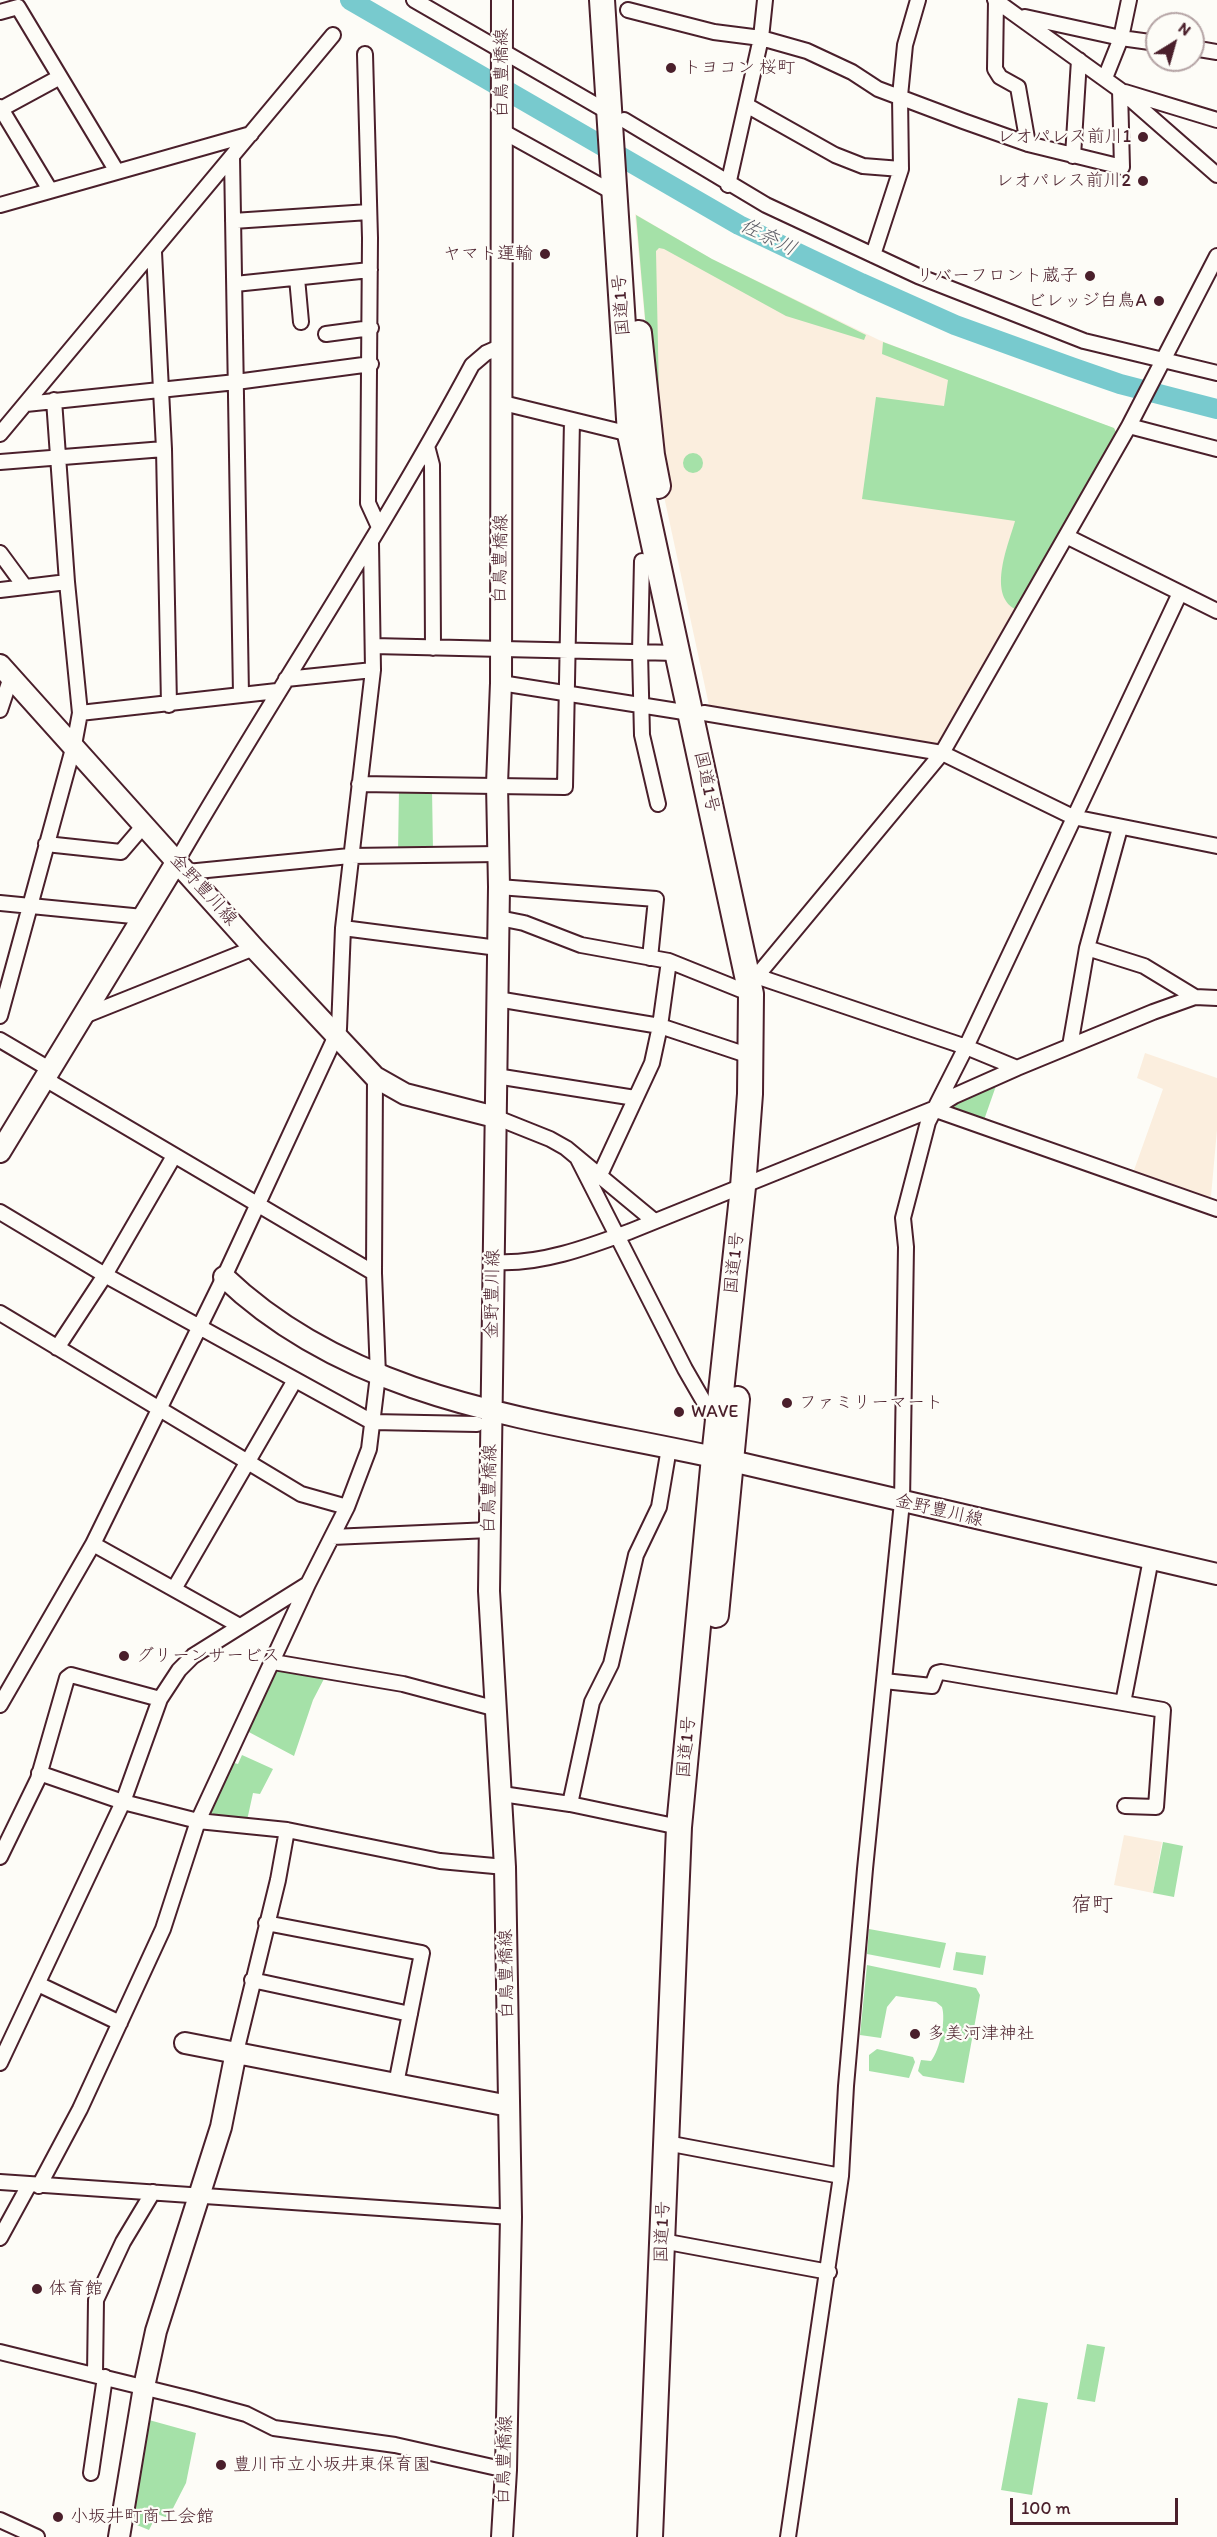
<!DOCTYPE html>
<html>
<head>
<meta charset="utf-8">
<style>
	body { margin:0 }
	#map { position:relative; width:1217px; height:2537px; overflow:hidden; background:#fdfcf7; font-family:Itim,sans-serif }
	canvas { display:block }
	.north { position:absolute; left:1145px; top:12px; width:60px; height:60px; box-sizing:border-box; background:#fdfcf7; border:2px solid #b5a4a5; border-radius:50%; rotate:37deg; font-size:16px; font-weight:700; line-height:24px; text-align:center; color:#4a1f2b }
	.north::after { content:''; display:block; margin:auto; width:21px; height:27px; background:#4a1f2b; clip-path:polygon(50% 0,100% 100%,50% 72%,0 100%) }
	.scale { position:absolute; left:1010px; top:2498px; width:168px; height:27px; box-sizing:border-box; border:3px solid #4a1f2b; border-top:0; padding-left:8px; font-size:18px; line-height:21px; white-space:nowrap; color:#4a1f2b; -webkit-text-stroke:4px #fdfcf7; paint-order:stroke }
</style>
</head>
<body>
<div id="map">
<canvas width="1217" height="2537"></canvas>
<div class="north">N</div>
<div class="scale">100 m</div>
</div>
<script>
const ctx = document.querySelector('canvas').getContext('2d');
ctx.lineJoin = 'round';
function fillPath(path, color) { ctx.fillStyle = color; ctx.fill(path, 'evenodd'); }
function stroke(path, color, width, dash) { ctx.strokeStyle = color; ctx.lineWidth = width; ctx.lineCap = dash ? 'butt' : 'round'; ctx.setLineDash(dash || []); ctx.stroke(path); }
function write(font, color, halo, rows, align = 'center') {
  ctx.font = font + ' Itim,"Klee One",sans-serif'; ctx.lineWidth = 4.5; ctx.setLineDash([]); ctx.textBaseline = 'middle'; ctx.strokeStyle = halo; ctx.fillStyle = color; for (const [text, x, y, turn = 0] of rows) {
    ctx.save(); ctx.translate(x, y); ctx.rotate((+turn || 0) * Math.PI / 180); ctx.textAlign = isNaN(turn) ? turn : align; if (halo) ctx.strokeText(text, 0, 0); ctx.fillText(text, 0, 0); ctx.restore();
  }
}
const built = new Path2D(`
	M635 214 712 259 879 340 1032 399 1114 428 1116 432 937 748 710 710 659 473Z
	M1145 1053 1217 1078V1130L1211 1196 1208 1200 1133 1173 1163 1089 1137 1078Z
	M1124 1835 1162 1842 1153 1893 1114 1885Z`);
const green = new Path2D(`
	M636 215 712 259 866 335 864 340 786 316 664 249 659 248 656 251 660 443H656Z
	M883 342 1114 428 1116 432 1015 609C987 594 1009 543 1015 521L862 499 876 397 944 406 948 380 882 354Z
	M683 463a10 10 0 1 1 20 0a10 10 0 1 1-20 0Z
	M399 789H432L433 851 398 852Z
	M997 1083 984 1120 949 1108V1105Z
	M275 1669 326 1675 313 1700 294 1756 245 1730Z
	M242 1755 273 1769 260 1794 253 1793 246 1825 206 1818 230 1762 238 1764Z
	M1163 1842 1183 1846 1174 1897 1153 1893Z
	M869 1929 946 1943 940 1968 867 1954Z
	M956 1952 986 1956 983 1975 953 1970Z
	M867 1965 976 1988 980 1995 964 2083 923 2076 918 2071 921 2060 931 2061C940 2050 946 2020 942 2007L936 2002 896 1996 887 2007 881 2038 860 2035Z
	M877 2049 913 2057 915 2062 909 2078 869 2071V2055Z
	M1087 2344 1105 2347 1095 2402 1077 2399Z
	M1018 2398 1048 2403 1032 2495 1001 2490Z
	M149 2420 196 2433 186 2483 168 2518 157 2514 149 2530 132 2523Z`);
const river = new Path2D(`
	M350 0 739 225 861 283 955 325 1071 367 1120 384 1217 409`);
const street = new Path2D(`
	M414 0 608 112
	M995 0 1120 90 1217 175
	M996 0 995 69 1000 77 1018 87 1028 144
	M628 10 714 32 761 38 807 51 852 72 878 89 963 121 1028 144 1122 167 1120 90
	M0 12 18 7 116 170
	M1025 17 1121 38 1157 43
	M1193 48 1217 52
	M365 54 370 238 368 503 379 527
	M1105 78 1121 38 1129 0
	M1125 92 1217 120
	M748 106 835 155 863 166 901 169
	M0 107 50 190
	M1 109 60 77
	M624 120 766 205 918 276 1084 341 1217 373
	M502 131 614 193
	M1073 156 1079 60
	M232 157 241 695
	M728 185 761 38 765 0
	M0 205 251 134
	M233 221 369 212
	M154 252 164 449
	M873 255 901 169 900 96 905 45 918 0
	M297 278 301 322
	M235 284 370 270
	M326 334 371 328
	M503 403 630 434
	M26 404 236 382 371 364
	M1129 426 1217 449
	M0 434 333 35
	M427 446 432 465 433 648
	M0 462 164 449 169 705
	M1066 536 1217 611
	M0 553 25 587
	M642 561 640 652 642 735 658 804
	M0 590 67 582
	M373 646 677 653
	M286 679 373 670
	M501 683 690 713
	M0 710 11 677
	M80 713 277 691
	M704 713 942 753 1073 817 1217 846
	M359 784 565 787 572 420
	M46 844 121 852 145 824
	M177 861C273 695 381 535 472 365L486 353 502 346
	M187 872 350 856 498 854
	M499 887 656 899 650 958
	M0 903 143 917
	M499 918 524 923 581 945 669 961 751 994
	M343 928 498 948
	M1087 948 1144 966 1195 997
	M761 971 942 753 1129 426 1217 256
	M762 978 966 1047 1017 1068
	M497 999 660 1026 750 1056
	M0 1016 74 745 80 713 67 582 54 400
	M84 1016 254 948
	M0 1040 51 1070
	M1070 1046 1087 948 1120 828
	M496 1076 635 1098
	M45 1079 374 1273
	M933 1109 1217 1209
	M495 1117 550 1139 566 1148 653 1220
	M578 1159 685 1369 715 1421
	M599 1177 652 1063 660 1026 669 961
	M0 1212 105 1275 372 1422 477 1424
	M495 1262C540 1265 588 1247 631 1231L933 1109 954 1096 1017 1068 1153 1012 1195 997 1217 998
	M0 1313 301 1494 347 1507
	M57 1348 105 1275 174 1156
	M332 1537 490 1530
	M93 1544 238 1625
	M174 1589 295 1380
	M273 1662 403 1684 497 1709
	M884 1681 932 1686 937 1673 941 1672 1123 1703
	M0 1705 93 1544 224 1277 339 1029 343 928 373 670 371 543
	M39 1773 123 1802 198 1821 287 1830 440 1861 505 1867
	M502 1794 570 1804 679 1827
	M570 1804 592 1702 611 1664 636 1555 659 1507 669 1448
	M1125 1806 1156 1807 1163 1710 1123 1703 1151 1559
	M0 1857 38 1779 67 1678 71 1675 160 1699
	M266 1923 422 1953 396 2084
	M252 1980 410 2014
	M38 1984 120 2023
	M236 2052 278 1880 287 1830
	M0 2063 123 1802 160 1699 179 1670 193 1656 308 1584
	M677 2145 841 2176
	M0 2182 511 2217
	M39 2186 80 2109 163 1929 198 1821 308 1584 347 1507 369 1449 378 1375 374 1273 375 1077
	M0 2238 29 2185
	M673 2243 829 2272
	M0 2352 191 2399 246 2414 274 2428 395 2445 506 2470
	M95 2374 96 2300 123 2242 153 2192
	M91 2473 105 2377
	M0 2520 37 2537
	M788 2537 841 2176 846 2086 865 1869 902 1502 906 1247 903 1218 928 1122 966 1047 1180 593`);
const secondary = new Path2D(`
	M0 665 254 948 375 1077 405 1094 495 1117
	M0 1152 177 861
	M224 1277C362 1409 559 1421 736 1462 896 1499 1057 1537 1217 1574
	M185 2043 509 2106
	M119 2537 144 2387 156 2331 221 2127 236 2052
	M502 2537 506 2470 511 2217 505 1867 489 1591 499 887 497 784 501 683 502 0`);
const highway = new Path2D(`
	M602 0 630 434 751 994 750 1094 743 1187 714 1457 679 1827 650 2537
	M639 333 652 455 658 486
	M716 1615 737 1399`);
const markers = [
	[671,68,6,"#4a1f2b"],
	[1143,137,6,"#4a1f2b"],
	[1143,181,6,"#4a1f2b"],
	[545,254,6,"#4a1f2b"],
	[1090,276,6,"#4a1f2b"],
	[1159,301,6,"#4a1f2b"],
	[787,1403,6,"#4a1f2b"],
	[679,1412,6,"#4a1f2b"],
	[124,1656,6,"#4a1f2b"],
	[915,2034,6,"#4a1f2b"],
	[37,2289,6,"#4a1f2b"],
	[221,2465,6,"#4a1f2b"],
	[58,2517,6,"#4a1f2b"]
];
const poiNames = [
	["トヨコン 桜町",683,68],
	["レオパレス前川1",1131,137,"right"],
	["レオパレス前川2",1131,181,"right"],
	["ヤマト運輸",533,254,"right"],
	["リバーフロント蔵子",1078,276,"right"],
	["ビレッジ白鳥A",1147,301,"right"],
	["ファミリーマート",799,1403],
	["WAVE",691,1412],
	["グリーンサービス",136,1656],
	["多美河津神社",927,2034],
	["体育館",49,2289],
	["豊川市立小坂井東保育園",233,2465],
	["小坂井町商工会館",70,2517]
];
const streetNames = [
	["白鳥豊橋線",502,73,-90],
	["国道1号",622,305,-94],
	["白鳥豊橋線",501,559,-89],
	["国道1号",706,782,78],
	["金野豊川線",203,890,48],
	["国道1号",735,1263,-84],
	["金野豊川線",493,1294,-89],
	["白鳥豊橋線",490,1489,-89],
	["金野豊川線",939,1511,13],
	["国道1号",687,1747,-85],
	["白鳥豊橋線",507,1974,-91],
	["国道1号",663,2232,-88],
	["白鳥豊橋線",505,2460,-88]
];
const waterNames = [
	["佐奈川",768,238,26]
];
const quarterNames = [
	["宿町",1092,1906]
];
fillPath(built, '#fbeede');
fillPath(green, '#a5e1a8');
stroke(river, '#78cace', 20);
stroke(street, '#4a1f2b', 18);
stroke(secondary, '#4a1f2b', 24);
stroke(highway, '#4a1f2b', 28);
stroke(street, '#fdfcf7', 14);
stroke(secondary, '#fdfcf7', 20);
stroke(highway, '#fdfcf7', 24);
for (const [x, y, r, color] of markers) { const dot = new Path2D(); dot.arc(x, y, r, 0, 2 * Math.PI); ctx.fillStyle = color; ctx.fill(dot); stroke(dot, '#fdfcf7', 2); }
write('18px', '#4a1f2b', '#fdfcf7', poiNames, 'left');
write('18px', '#4a1f2b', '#fdfcf7', streetNames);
write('italic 20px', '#5a5b64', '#fdfcf7', waterNames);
write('21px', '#4a1f2b', '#fdfcf7', quarterNames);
</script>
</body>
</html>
